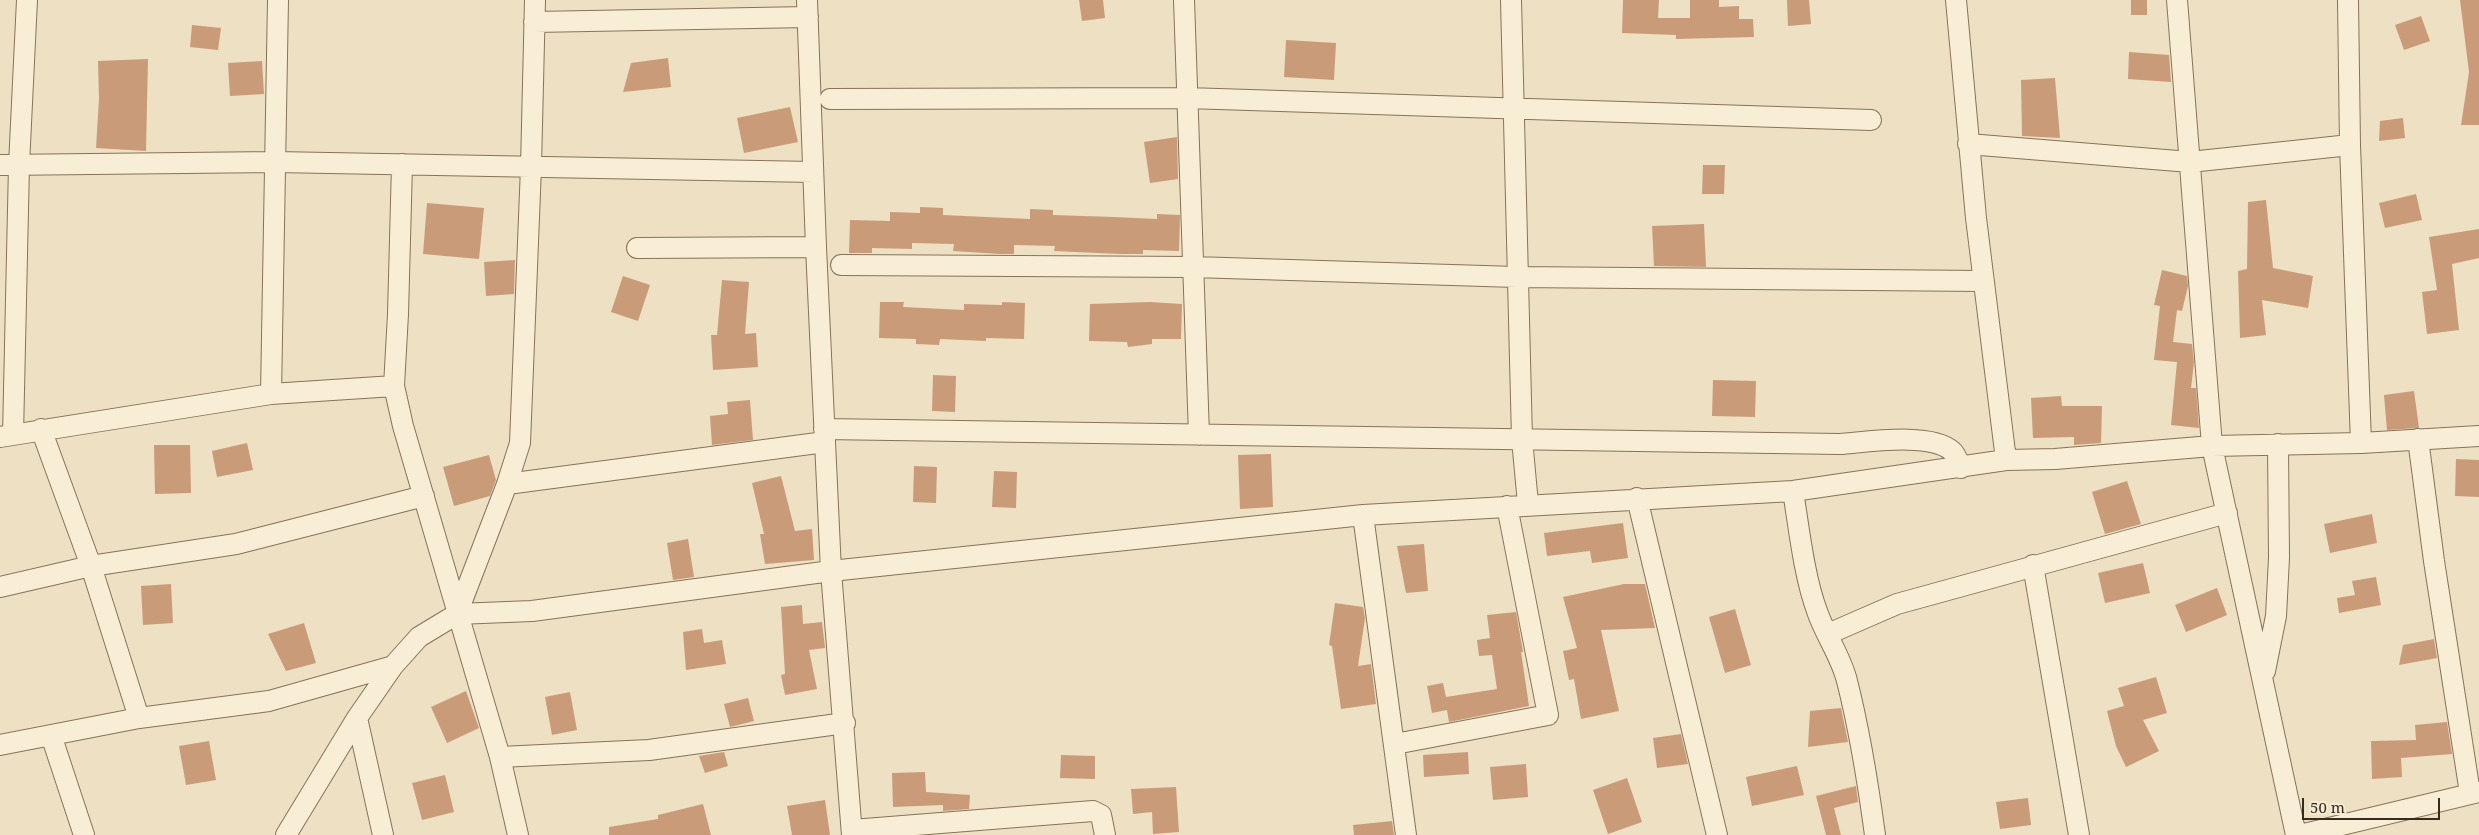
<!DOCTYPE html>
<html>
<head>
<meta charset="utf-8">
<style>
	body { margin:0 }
	#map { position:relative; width:2479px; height:835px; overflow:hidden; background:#ede0c3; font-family:"Noto Serif",serif }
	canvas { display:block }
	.scale { position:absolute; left:2302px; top:798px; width:138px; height:22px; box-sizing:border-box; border:2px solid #372a1e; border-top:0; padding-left:6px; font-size:15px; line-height:18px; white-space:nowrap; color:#372a1e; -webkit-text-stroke:4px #f5ebd2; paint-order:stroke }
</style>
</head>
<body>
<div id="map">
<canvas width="2479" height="835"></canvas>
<div class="scale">50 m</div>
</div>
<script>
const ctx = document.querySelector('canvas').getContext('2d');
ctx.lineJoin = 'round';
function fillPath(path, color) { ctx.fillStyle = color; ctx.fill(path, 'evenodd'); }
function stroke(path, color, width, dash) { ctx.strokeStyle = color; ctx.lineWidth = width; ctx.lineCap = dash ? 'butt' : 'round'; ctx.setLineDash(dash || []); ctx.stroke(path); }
const building = new Path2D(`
	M1079 0H1103L1105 18 1082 21Z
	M1623 0H1659L1658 18H1690V0H1719V7L1739 6V19H1753L1754 37 1676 39V35L1622 33Z
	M1787 0H1809L1811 24 1788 26Z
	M2131 0H2147V15H2131Z
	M2460 0H2479V125H2461L2469 72Z
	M2421 16 2430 41 2404 50 2395 25Z
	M192 25 221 28 218 50 190 47Z
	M1286 40 1336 43 1334 80 1284 77Z
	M2129 52 2169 55 2171 82 2128 79Z
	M668 58 671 87 623 92 631 63Z
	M148 59 146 151 96 148 99 99 98 61Z
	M262 61 264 94 230 96 228 63Z
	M2055 78 2060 138 2022 136 2021 80Z
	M790 107 798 142 744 153 737 118Z
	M2403 118 2405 138 2379 141 2380 121Z
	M1177 137 1178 179 1150 183 1144 142Z
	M1703 165H1725L1724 194H1702Z
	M2416 194 2422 220 2385 228 2379 203Z
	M2266 200 2273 268 2313 276 2308 308 2262 300 2266 335 2240 338 2238 271 2247 269 2248 202Z
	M427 203 484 208 479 259 423 254Z
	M920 207 943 208V215L1030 219V209L1053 210V215L1114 217 1157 219V214L1180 215 1179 251 1143 250V254H1120L1054 251 1055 246 1014 245V254H1000L953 251 954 244 912 243V249L872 248V253H849L850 220 890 221V212L920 213Z
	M1704 224 1706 267 1654 266 1652 226Z
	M2479 229V258L2452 264 2459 330 2427 334 2422 292 2437 290 2429 237Z
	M515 260 514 294 486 296 484 262Z
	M2162 270 2187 276 2188 286 2182 311 2177 310 2173 342 2192 344 2194 362 2191 388H2196L2199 428 2171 425 2177 362 2154 360 2160 306 2154 305Z
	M623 276 650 285 638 321 611 312Z
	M722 280 749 282 745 334 756 333 758 367 713 370 711 335H717Z
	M880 302H904L903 307 964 310V304L1002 305V302L1025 303 1024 339 986 338V341L940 339 939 345 916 344V339L879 338Z
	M1150 302 1182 304 1181 339H1152V344L1128 347 1127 342 1089 341 1090 304Z
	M933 375 956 376 955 412 932 411Z
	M1713 380 1756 381 1755 417 1712 416Z
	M2414 391 2419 428 2387 430 2384 395Z
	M2061 396 2062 406H2102L2101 443 2074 445V437L2033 438 2031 398Z
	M750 400 753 440 712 445 710 416 728 414 727 402Z
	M247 443 253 470 217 477 212 451Z
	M154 445H190L191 493 155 494Z
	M1271 454 1273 507 1240 509 1238 455Z
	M489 455 496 480 490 496 454 506 443 467Z
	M2456 459 2479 460V497L2455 496Z
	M914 466 937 467 936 503 913 502Z
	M994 471 1017 472 1016 508 992 507Z
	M781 476 795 531 812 529 814 560 765 564 760 534H764L752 483Z
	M2127 481 2141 524 2105 534 2092 492Z
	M2372 514 2377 543 2330 553 2324 524Z
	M1623 523 1628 558 1592 563 1590 551 1547 556 1544 533Z
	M688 539 694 577 673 580 667 543Z
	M1424 544 1428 591 1406 593 1397 546Z
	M2143 563 2150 593 2105 603 2098 573Z
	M2376 577 2381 605 2339 613 2337 598 2355 595 2352 581Z
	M171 584 173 623 143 625 141 586Z
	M1624 584H1645L1655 628 1601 630 1619 711 1581 719 1574 679 1569 680 1563 651 1577 648 1563 597Z
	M2217 588 2227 615 2186 632 2175 605Z
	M1335 603 1363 607 1365 618 1358 666 1371 664 1376 704 1341 709 1332 646 1329 645Z
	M802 605 803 624 822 622 825 648 809 650 817 689 785 695 781 675 785 674 781 607Z
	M1735 609 1751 665 1725 673 1709 617Z
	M1516 612 1523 652H1521L1529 706 1449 722 1447 710 1432 713 1427 686 1443 683 1446 697 1497 689 1492 655 1479 656 1477 640 1490 638 1487 615Z
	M304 623 316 663 286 671 268 634Z
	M702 629 704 643 722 640 726 664 686 670 683 632Z
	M2434 639 2437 658 2399 665 2403 645Z
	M2156 677 2167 713 2143 720 2159 751 2126 767 2116 746 2107 711 2124 706 2118 688Z
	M466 691 479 728 447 743 431 707Z
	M570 692 577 730 552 735 545 697Z
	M748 698 754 721 730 727 724 704Z
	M1841 708 1848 742 1808 747 1810 711Z
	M2447 722 2452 754 2401 758 2402 777 2372 779 2371 741 2416 740 2415 725Z
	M1681 734 1688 764 1657 768 1653 738Z
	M209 741 216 780 186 785 179 746Z
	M724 752 728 766 705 773 699 756Z
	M1468 752 1469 774 1424 777 1423 755Z
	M1061 755 1095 756V779L1060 778Z
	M1526 764 1528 797 1493 800 1490 767Z
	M1797 766 1804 795 1752 806 1746 777Z
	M925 772 926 792 970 795 969 809 943 811V805L893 807 892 773Z
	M445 775 454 812 422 820 412 783Z
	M1627 778 1642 822 1608 834 1593 790Z
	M1856 786 1858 802 1834 808 1841 835H1826L1816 796Z
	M1176 787 1179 832 1153 834 1152 812 1133 814 1131 789Z
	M2028 798 2031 825 2000 829 1996 802Z
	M825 800 830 835H792L787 806Z
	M703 804 711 835H609V827L658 819V815Z
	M1392 821 1394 835H1354L1353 825Z`);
const street = new Path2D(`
	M807 0 816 247 831 571 852 835
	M1184 0 1199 435
	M1511 0 1522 439 1528 504
	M1956 0 1976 218 2006 460
	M2177 0 2212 446 2296 835
	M2348 0 2350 145 2361 443
	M534 22 808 17
	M830 99 1187 98 1871 120
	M1968 144 2190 162 2350 145
	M402 164 398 314 394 386 403 426 500 757 518 835
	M0 165 275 162 813 172
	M637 248 816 247
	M841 265 1193 267 1516 277 1983 281
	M271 394 394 386
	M41 429 91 566 139 718
	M824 429 1840 444C1867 442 1931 432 1952 451 1956 454 1959 463 1961 468
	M13 435 19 165 27 0
	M0 437 271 394 278 0
	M2418 439 2434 561 2470 793
	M507 484 825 442
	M1793 491C1799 528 1804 576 1817 611 1825 635 1841 656 1847 681 1860 732 1868 783 1875 835
	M1637 498 1717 835
	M1363 515 1406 835
	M2033 565 2079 835
	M0 587 91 566 236 544 424 496
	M457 614 532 611 831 571 1363 515 1793 491 2006 460 2055 459 2212 446 2361 443 2479 436
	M1828 634 1897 604 2227 513
	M2265 671 2276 616 2279 558 2278 444
	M357 718 383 835
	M51 735 84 835
	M1395 744 1548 715 1507 506
	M0 745 139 718 269 701 393 666
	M500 757 649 750 845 723
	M852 830 1093 811 1101 815 1105 835
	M286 835 357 718 393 666 419 637 457 614 507 484 520 443 531 167 535 0
	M2300 835 2479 792`);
fillPath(building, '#ca9b79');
stroke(street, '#87725a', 22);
stroke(street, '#f8eed6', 20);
</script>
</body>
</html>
